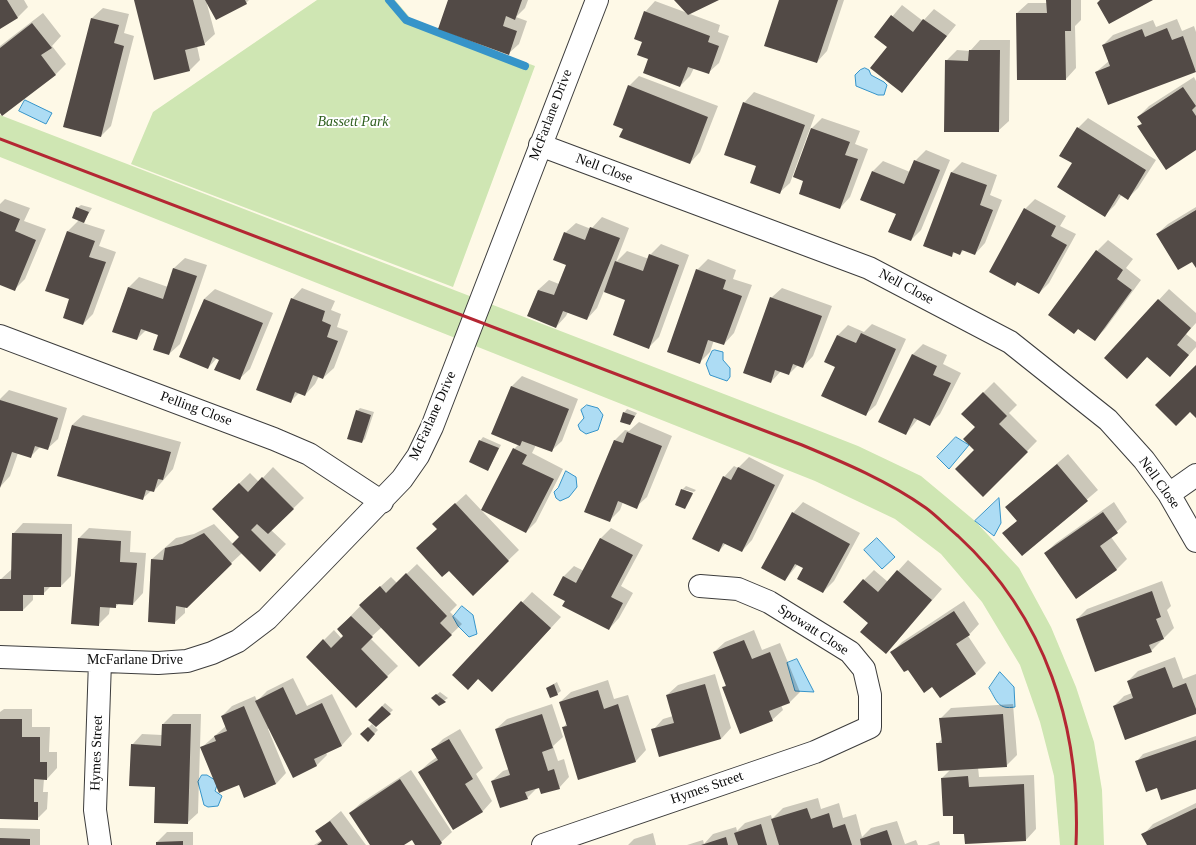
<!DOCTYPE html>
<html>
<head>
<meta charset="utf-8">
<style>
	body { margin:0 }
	canvas { display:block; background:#fef9e7 }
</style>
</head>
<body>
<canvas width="1196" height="845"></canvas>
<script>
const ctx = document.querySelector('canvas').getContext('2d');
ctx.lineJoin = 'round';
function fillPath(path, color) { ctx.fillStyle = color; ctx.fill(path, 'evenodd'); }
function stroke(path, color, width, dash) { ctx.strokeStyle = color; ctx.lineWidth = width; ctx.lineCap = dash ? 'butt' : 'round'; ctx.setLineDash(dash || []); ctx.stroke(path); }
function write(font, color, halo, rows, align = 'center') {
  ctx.font = font + ' Georgia,serif'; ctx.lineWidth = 4; ctx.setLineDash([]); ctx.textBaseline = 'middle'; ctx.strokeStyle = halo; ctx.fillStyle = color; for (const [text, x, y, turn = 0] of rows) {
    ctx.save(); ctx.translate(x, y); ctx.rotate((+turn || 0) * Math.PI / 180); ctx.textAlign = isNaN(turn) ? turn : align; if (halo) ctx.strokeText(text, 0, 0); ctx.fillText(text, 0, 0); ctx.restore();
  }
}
const green = new Path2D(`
	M317 0H395L412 20 535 66 453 287 131 164 153 112Z
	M0 115 807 426 858 446 921 476 975 521 1019 568 1051 627 1076 687 1094 742 1102 790 1104 845H1060L1054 776 1040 722 1020 665 982 602 941 554 895 519 815 481 0 157Z`);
const water = new Path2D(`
	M865 68 869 70 871 75 884 82 887 85 884 95H878L856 86 855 75 860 70Z
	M25 100 52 113 46 124 19 111Z
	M715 350 723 352V360L730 368V377L727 381 710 375 706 364 712 351Z
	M587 405 598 408 603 415 598 430 586 434 580 430 578 425 584 418 581 410Z
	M956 437 969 445 949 469 937 457Z
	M566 471 576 477 577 487 569 497 560 501 556 498 554 492 558 488Z
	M999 498 1001 523 994 536 975 521Z
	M877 538 895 557 882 569 864 550Z
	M462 606 473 615 477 634 469 637 458 626 453 617Z
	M797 659 814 692 795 691 787 663Z
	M1000 672 1014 687 1015 707C998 710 997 701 989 688Z
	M202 775H207L218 782 215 791 222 796 218 806 208 807 204 805 198 782Z`);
const shadow = new Path2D(`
	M0 0H24L28 7 18 17 0 28Z
	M135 0H249L246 3 207 4 215 34 204 44 197 46 200 60 190 70 155 79Z
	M449 0H528L525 8 516 17 527 21 519 44 508 54Z
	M780 0H844L827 51 817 62Z
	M1047 0H1081V20L1075 26 1076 68 1066 79 1017 13 1028 3H1047Z
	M655 1 720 25 718 32 729 36 719 63 708 73 694 68 690 76 680 86 650 59 643 41 645 12Z
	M902 5 923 21 934 9 956 25 902 92 888 47 875 37Z
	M103 8 129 14 124 33 134 36 111 126 101 136 92 18Z
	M43 13 61 36 52 46 66 64 56 74 2 114 0 112V46Z
	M1177 19 1182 31 1194 26 1196 32V70L1108 104 1096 72 1109 61 1103 45 1113 35 1153 20 1156 27Z
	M980 40H1010L1009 121 998 131 946 61 957 50 970 51Z
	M639 76 718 106 700 152 690 163 624 129 629 86Z
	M1194 77 1196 81V149L1139 126 1142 123 1138 117 1149 106Z
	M754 92 815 115 790 183 779 193 744 103Z
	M822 118 860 131 855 144 868 149 850 197 840 208 805 180 812 128Z
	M1088 118 1156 160 1138 188 1128 198 1122 194 1115 205 1104 216 1073 163 1078 128Z
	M926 150 950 160 921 230 911 240 873 171 883 161 910 172 915 161Z
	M962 162 997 175 990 195 1002 200 985 243 975 254 964 250 960 254 955 252 951 256 924 246 952 172Z
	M5 199 30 208 24 221 46 229 25 279 14 290 0 283V204Z
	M1035 199 1066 216 1060 226 1076 234 1049 283 1039 293 1018 281 1015 285 1025 209Z
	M81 205 92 208 83 223 105 230 99 246 116 252 93 314 83 324 68 231 79 220 77 208Z
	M1196 207V266L1193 260 1157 234 1168 224Z
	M602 217 629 228 616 262 627 251 649 259 650 255 661 244 689 255 659 337 648 348 627 300 604 291 597 308 587 319 568 312 566 316 556 327 528 316 538 290 549 280 559 284 567 264 565 233 576 223 591 229Z
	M1108 240 1133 259 1126 268 1141 280 1105 329 1095 339 1079 328 1074 333 1050 315 1097 251Z
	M185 258 207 265 180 344 169 354 159 334 146 330 137 339 113 331 129 287 139 277 168 287 174 268Z
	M708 259 736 270 733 279 752 285 734 333 724 344 714 340 710 352 699 363 697 270Z
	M302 288 335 301 331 310 341 314 337 327 348 331 334 368 323 378 319 376 315 384 305 395 299 393 290 402 292 299Z
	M782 288 832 306 813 356 803 367 798 365 789 374 781 371 771 382V298Z
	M215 289 273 313 250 369 239 379 217 358 208 368 204 299Z
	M1169 289 1196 313V323L1186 334 1196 342V347L1170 376 1148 356 1127 378 1105 358Z
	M872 324 906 339 876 405 865 415 836 367 826 362 838 335 848 325 864 332Z
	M923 344 947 355 943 364 961 373 940 414 929 425 918 419 906 434 880 421 913 354Z
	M522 376 578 399 562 441 551 451 536 445 532 453 563 469 536 522 526 532 514 449 519 444 512 386Z
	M994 382 1017 405 1009 413 1037 441 983 496 976 427 962 414Z
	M9 390 67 408 58 439 47 449 40 447 30 457 18 453 10 476 0 487V399Z
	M360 408 374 412 365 439 362 442 357 411Z
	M627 409 637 413 630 424 624 413Z
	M83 415 181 442 173 469 154 491H151L142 499 58 475 72 425Z
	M639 422 672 436 647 497 636 507 623 502 620 510 609 521 586 511 615 440 625 430 629 431Z
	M483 437 501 445 488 470 480 441Z
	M1068 454 1098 490 1022 555 1004 533 1018 520 1007 507Z
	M749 457 784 475 752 540 742 551 726 543 719 551 724 477 734 466 738 468Z
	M273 467 304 498 271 530 286 544 260 571 242 553 185 606V613L174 623 152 559 176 538 194 534 214 524 233 544 241 537 213 509 250 473 259 482Z
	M686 486 696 490 694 492 683 489Z
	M683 489 693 494 685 508 676 505Z
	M466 494 519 550 473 594 449 569 438 529 444 514Z
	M803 502 860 533 834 581 823 592 804 567 798 564 785 580 793 513Z
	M1114 502 1127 522 1111 537 1127 559 1116 570 1045 553 1056 543Z
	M23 523 72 524 71 576 61 586H51L43 594H33V600L23 610 1 579 12 569 13 534Z
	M89 528 131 531 130 552 146 553 143 593 133 604 120 603 115 607H110L109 614 98 625 79 538Z
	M611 528 643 545 621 586 633 593 619 618 609 629 555 595 564 576 574 566 584 571 600 539Z
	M908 560 942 589 896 642 869 623 864 580 874 570 888 582Z
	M417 564 457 605 450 612 462 624 419 665 382 627 370 638 398 666 356 706 307 657 334 630 342 639 345 636 338 629 371 595 391 577 397 583Z
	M1162 581 1171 606 1167 610 1174 628 1151 651 1077 619 1087 609Z
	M532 592 561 617 502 681 479 678 468 689 454 675Z
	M964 601 979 624 968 636 986 663 976 673 940 696 933 686 908 668 892 652 902 642Z
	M754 630 762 650 780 643 800 692 790 702 781 705 783 710 772 720 723 688 727 684 714 652 725 642Z
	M1175 657 1183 679 1196 674V713L1114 706 1124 696 1132 693 1128 681 1138 671Z
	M715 674 731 728 721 739 653 730 663 719 673 716 667 695 678 685Z
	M293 678 307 706 332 694 352 734 342 745 326 752 327 755 317 765 293 776 270 728 268 729 286 773 276 784 245 796 240 784 201 748 226 726 222 716 232 706 255 696 257 701 267 691Z
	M608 680 614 699 628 695 646 750 636 761 579 779 563 728 567 723 560 702 571 692Z
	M557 682 561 691 557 694 547 688Z
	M440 692 448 698 439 704 436 695Z
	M385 703 393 710 376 726 369 720Z
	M552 704 563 737 553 746 558 761 564 759 569 777 559 788 539 786 527 798 492 781 503 771 509 769 496 729 507 719Z
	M1013 704 1017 755 1006 766 978 767 979 777 1034 775 1036 829 1026 840 965 833 953 815 942 778 951 769 937 744 943 738 940 719 951 708Z
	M4 709H32V727H50L49 752H57V768L47 779H44L43 792H48L47 809 37 819 0 818V712Z
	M173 714H201L198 813 187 823 156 786 132 745 142 734 162 735 163 724Z
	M372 724 378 730 368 740 362 734Z
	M460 729 483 768 476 774 492 801 482 812 419 772 430 762 437 757 433 749 443 739Z
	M1196 736V787H1158L1137 761 1143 754Z
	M411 770 452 832 438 845H417L412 838 402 845H371L350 813 361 803Z
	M818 798 821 809 839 803 843 818 856 814 862 837 871 828 897 821 905 844 916 840 918 845H687L703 840 704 844 713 834 736 827 737 831 745 823 771 815 772 819 783 808Z
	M1196 803V845H1148L1143 835 1153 824Z
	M341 811 366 845H314L322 840 316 832Z
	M0 828 40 829V845H0Z
	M167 832H193V845H157V842Z
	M653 833 656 845H628L634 839Z
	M939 841 940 845H927Z`);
const stream = new Path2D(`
	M389 0 406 20 525 66`);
const building = new Path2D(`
	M0 0H7L18 18 0 29Z
	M134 0H193L205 45 185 50 190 71 154 80Z
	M205 0H245L247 4 216 20Z
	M448 0H522L515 20 506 16 503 26 517 31 509 55 438 29Z
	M674 0H719L688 15Z
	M779 0H838L817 63 764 46Z
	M1046 0H1071V31H1065L1066 80H1017L1016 13H1047Z
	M1100 0H1153L1109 24 1097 3Z
	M644 11 710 36 708 42 719 46 709 74 688 67 680 87 643 73 648 59 637 55 642 42 634 39Z
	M891 15 913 32 923 19 947 36 902 93 870 68 887 47 874 37Z
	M91 18 119 25 114 43 124 46 101 137 63 127Z
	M32 23 52 48 41 55 56 75 2 116 0 113V48Z
	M1167 28 1172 40 1183 36 1196 72 1108 105 1095 72 1110 66 1102 45 1142 29 1145 37Z
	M969 50H1000L999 132H944L945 60 968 61Z
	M628 85 708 117 690 164 619 137 623 129 613 125Z
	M1183 87 1196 106 1192 110 1196 116V150L1166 170 1137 126 1142 124 1137 117Z
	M743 102 805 125 780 194 750 183 756 166 724 155Z
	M1077 127 1146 170 1128 200 1119 194 1105 217 1057 187 1072 163 1059 156Z
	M811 128 850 142 845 155 858 159 840 209 799 194 803 181 793 177Z
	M914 160 940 170 911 241 888 232 896 214 860 200 872 171 904 184Z
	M951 172 987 185 980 205 993 210 975 255 962 250 960 255 953 252 952 257 923 246Z
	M76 207 89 212 84 223 72 218Z
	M1024 208 1056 226 1051 236 1067 245 1039 294 1017 282 1015 286 989 272Z
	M1196 210V268L1192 262 1178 270 1156 234Z
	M0 211 20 219 15 231 36 240 15 291 0 285Z
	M590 227 620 238 587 320 563 311 556 328 527 316 538 290 554 295 566 265 553 260 564 232 585 240Z
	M67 231 95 241 89 257 106 262 83 325 63 318 69 299 45 291Z
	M1096 250 1123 270 1117 279 1132 290 1095 341 1078 329 1074 334 1048 315Z
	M649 254 679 265 649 349 613 335 625 300 604 292 615 261 643 271Z
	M173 268 197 276 169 355 153 350 158 335 141 329 137 340 112 332 128 287 163 299Z
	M696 269 726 280 723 289 742 296 724 345 708 340 700 364 667 352Z
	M770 297 822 316 803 368 793 364 789 375 775 370 771 383 743 373Z
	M291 298 325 311 322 321 331 325 327 337 338 341 323 379 313 375 305 396 295 392 291 403 256 390Z
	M204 299 263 323 240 380 214 370 219 360 213 357 208 369 179 357Z
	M1158 299 1191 328 1177 345 1189 355 1170 377 1147 357 1127 379 1104 358Z
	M861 333 896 349 866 416 821 396 835 367 824 362 837 335 856 343Z
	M912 354 937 366 933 375 951 383 930 426 914 418 906 435 878 422Z
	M1196 365V418L1190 412 1176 426 1155 405Z
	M511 386 569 409 552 452 522 441 520 446 491 434Z
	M983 392 1007 416 999 424 1028 452 983 497 955 469 974 450 963 439 975 427 961 414Z
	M0 400 58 418 48 450 35 446 31 458 12 452 0 488Z
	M356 410 371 415 362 443 347 439Z
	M623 412 635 416 630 425 620 422Z
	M72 425 171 452 163 480 158 479 154 492 146 490 143 500 57 476Z
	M627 432 662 446 637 509 618 501 610 522 584 512 614 440 623 443Z
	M479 440 499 448 488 471 469 462Z
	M513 448 527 455 522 464 554 479 526 533 481 510Z
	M1057 464 1088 501 1022 556 1002 533 1017 521 1005 507Z
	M738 467 775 485 742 552 723 543 719 552 692 539 723 476 731 480Z
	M262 477 294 509 268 534 257 524 251 530 276 555 260 572 232 544 239 537 212 509 239 483 248 492Z
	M681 489 693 493 685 509 675 505Z
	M455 503 509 561 473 596 449 571 442 577 416 548 437 529 432 524Z
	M792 512 850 544 823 593 797 579 803 568 795 564 785 581 761 568Z
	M1103 512 1118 533 1100 546 1117 570 1076 599 1044 553Z
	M12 533 62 534 61 587H44V595H23V611H0V579H11Z
	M204 533 232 564 187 608 176 606 175 624 148 622 151 559 163 560 165 548 182 544Z
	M78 538 121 541 120 562 137 563 133 605 116 604V608L100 607 99 626 71 624Z
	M600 538 633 555 611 597 623 603 609 630 562 606 565 601 553 595 563 576 576 583Z
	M897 570 932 600 886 654 860 632 868 623 843 602 863 579 878 592Z
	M406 573 447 616 440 623 452 635 419 667 359 605 380 586 386 593Z
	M1152 591 1161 617 1156 619 1164 639 1149 645 1152 652 1095 672 1076 619Z
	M521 601 551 628 492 692 478 679 468 690 452 675Z
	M954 611 970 635 956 644 976 674 940 698 932 687 924 693 908 670 904 672 890 652Z
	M351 616 373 637 361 649 388 677 356 708 306 657 323 639 331 648 343 636 337 629Z
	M744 640 752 659 770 652 790 703 769 711 773 721 740 734 722 687 726 686 713 652Z
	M1165 667 1173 688 1186 683 1196 709V714L1125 740 1113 706 1133 698 1127 681Z
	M554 684 558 695 550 698 546 688Z
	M705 684 721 739 659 757 651 729 674 723 666 695Z
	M283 687 296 715 322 703 342 746 314 759 317 766 293 778 255 701Z
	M598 690 604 709 618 704 636 762 578 780 562 727 567 726 559 702Z
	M436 694 446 702 439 706 431 698Z
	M244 706 276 784 244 798 239 785 219 793 200 747 216 741 214 736 227 731 221 716Z
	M382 706 391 714 376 727 368 720Z
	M542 714 553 748 542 752 548 771 554 769 560 789 541 794 539 788 525 792 528 799 500 808 491 781 510 775 495 729Z
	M1003 714 1007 767 938 771 936 743H942L939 718Z
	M0 719H22V737H40V762H47V780L34 779V802H38V820L0 819Z
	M162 724H191L188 824 154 823 155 787 129 786 131 744 161 746Z
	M368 727 375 734 368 742 360 734Z
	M449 739 473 779 465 784 483 812 453 830 418 772 438 760 431 749Z
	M1196 740V789L1161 800 1157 788 1146 792 1135 761Z
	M968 776 969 787 1024 784 1026 841 965 844 964 834H953V816H943L941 778Z
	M400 779 442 843 440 845H415L412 840 404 845H370L349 813Z
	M807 808 811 819 829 813 833 828 845 824 852 845H779L771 819Z
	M1196 808V845H1147L1141 834Z
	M330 821 348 845H317L322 841 315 831Z
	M761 824 767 845H738L734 833Z
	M887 830 892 845H861L860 839Z
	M726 837 728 845H701Z
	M0 838 30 839V845H0Z
	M183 841V845H156V842Z`);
const minor = new Path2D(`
	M540 145 869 268 1010 342 1108 420 1144 460 1169 494 1196 541
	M0 336 274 439 309 454 382 502
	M1169 494 1196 475
	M0 657 158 663 187 661 212 653 238 641 267 619 402 479 418 456 432 427 597 0
	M100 845 95 810 100 661
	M543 845 815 752 870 727V695L864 669 850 652 769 602 738 589 700 586`);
const rail = new Path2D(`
	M0 139 802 445C845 463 888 481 926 508 937 516 947 527 958 536 1046 617 1081 727 1076 845`);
const streetNames = [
	["McFarlane Drive",551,115,-69],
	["Nell Close",604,169,21],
	["Nell Close",906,287,28],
	["Pelling Close",196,409,20],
	["McFarlane Drive",433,416,-66],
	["Nell Close",1159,483,54],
	["Spowatt Close",813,630,33],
	["McFarlane Drive",135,660],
	["Hymes Street",97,753,-88],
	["Hymes Street",707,788,-19]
];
const parkNames = [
	["Bassett Park",353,122]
];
fillPath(green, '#cfe6b3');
fillPath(water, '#addcf4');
stroke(water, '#3694c9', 1);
fillPath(shadow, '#0003');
stroke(stream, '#3694c9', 8);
fillPath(building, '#524a46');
stroke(minor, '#3d3d3d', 24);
stroke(minor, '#fff', 22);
stroke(rail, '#b42733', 3);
write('14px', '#0a0a0a', '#fff', streetNames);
write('italic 14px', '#2d5e1d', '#fff', parkNames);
</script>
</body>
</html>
